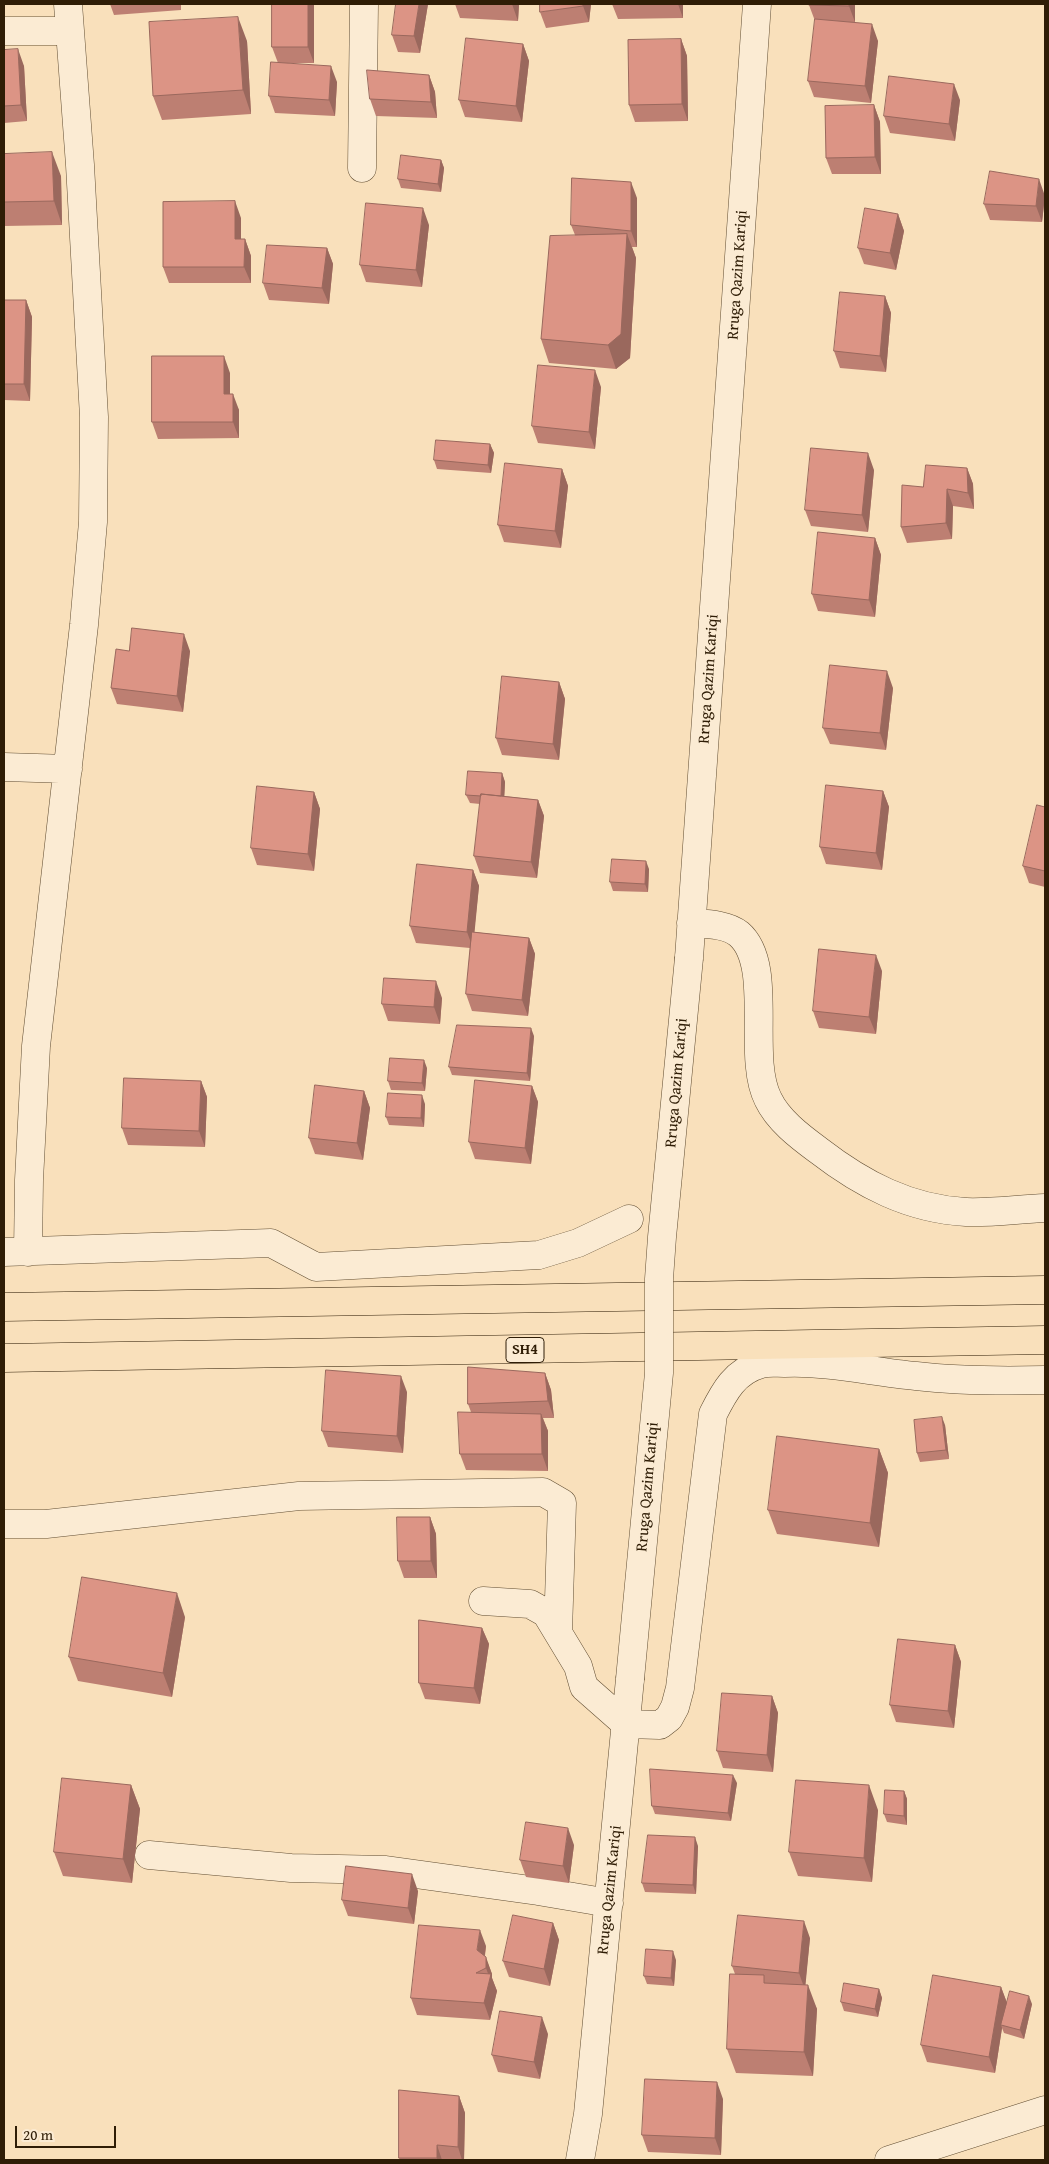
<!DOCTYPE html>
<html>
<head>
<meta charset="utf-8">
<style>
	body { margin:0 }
	#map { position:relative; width:1049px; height:2164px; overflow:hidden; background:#f9e0bb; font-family:"Gentium Book Plus",serif }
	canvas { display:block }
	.frame { position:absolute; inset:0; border:5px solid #2f1d06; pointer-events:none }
	.scale { position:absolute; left:15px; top:2126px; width:101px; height:22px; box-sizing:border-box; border:2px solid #2f1d06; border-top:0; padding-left:6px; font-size:15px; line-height:18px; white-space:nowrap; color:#2f1d06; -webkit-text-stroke:4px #fbebd3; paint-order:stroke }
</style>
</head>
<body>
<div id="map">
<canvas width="1049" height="2164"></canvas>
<div class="frame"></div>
<div class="scale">20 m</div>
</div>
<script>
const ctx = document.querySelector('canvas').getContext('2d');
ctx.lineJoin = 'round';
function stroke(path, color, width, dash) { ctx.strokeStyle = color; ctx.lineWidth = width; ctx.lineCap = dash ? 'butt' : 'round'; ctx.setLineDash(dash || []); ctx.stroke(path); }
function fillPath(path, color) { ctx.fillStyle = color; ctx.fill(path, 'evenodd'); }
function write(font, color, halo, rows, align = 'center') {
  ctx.font = font + ' "Gentium Book Plus",serif'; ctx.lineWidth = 4; ctx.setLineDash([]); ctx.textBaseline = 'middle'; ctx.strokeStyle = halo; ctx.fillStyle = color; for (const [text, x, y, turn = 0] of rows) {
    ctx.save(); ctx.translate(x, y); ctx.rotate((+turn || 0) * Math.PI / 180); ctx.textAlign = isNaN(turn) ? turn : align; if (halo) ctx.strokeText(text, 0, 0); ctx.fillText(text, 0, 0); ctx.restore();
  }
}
const minor = new Path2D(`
	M4 31H70
	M362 168 364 4
	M4 767 68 769
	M691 923C706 924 727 924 739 934 775 965 746 1056 768 1099 778 1120 799 1136 818 1150 862 1184 909 1209 966 1212 992 1213 1019 1209 1045 1208
	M689 958 757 4
	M4 1252 271 1243 316 1267 539 1255 578 1243 629 1219
	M28 1252 29 1180 36 1046 84 625 93 522 94 417 80 165 68 4
	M4 1524H46L299 1496 543 1492 562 1503 558 1632
	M483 1601 530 1604 546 1613 578 1666 584 1687 626 1724 660 1725 669 1718 675 1707 680 1688 713 1414C724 1392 735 1371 761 1364 768 1362 776 1363 784 1363 828 1361 872 1372 916 1376 959 1381 1002 1381 1045 1380
	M149 1855 291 1868 386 1870 538 1891 609 1903
	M580 2160 588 2114 630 1679
	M889 2160 1045 2110`);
const highway = new Path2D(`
	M4 1307 1045 1290
	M4 1358 1045 1340`);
const minorBridge = new Path2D(`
	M630 1679 659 1373V1279L662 1237 689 958`);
const wall = new Path2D(`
	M110 4H181V10L114 15Z
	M314 4V63H288L337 82 335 116 275 113 269 96 278 63 272 47Z
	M428 4 420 53 398 52 392 35Z
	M455 4H519L518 21 460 18Z
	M591 4 589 22 546 28 540 12Z
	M612 4H683V18L618 19Z
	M855 4V22L878 41 871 103 814 97 808 81 815 21 809 5Z
	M681 39 687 56 688 121 635 122 629 105Z
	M247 41 251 114 162 120 153 96Z
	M523 44 529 61 522 122 465 117 459 100Z
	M4 50 24 66 27 121 4 123Z
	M429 75 435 92 437 118 376 116 370 99Z
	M960 100 955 141 890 133 884 116Z
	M874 105 880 122 881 174H832L826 158Z
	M4 154 61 176 62 225 4 226Z
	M441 160 444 168 441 192 401 188 398 179Z
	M1045 196 1042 222 990 220 984 204Z
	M637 198V247H632L636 258 630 358 616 369 549 363 541 339 575 235 571 225Z
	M898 214 904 231 896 270 864 264 858 248Z
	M241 218V239H245L251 256V283H169L163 267Z
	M429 225 422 287 366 282 360 265Z
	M327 248 333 264 329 304 269 300 263 283Z
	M885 296 891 313 886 372 840 368 834 351Z
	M4 300H26L32 317 30 401 4 400Z
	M230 373V394L239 410V438L158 439 152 422Z
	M601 387 595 449 538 443 532 426Z
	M490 444 494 453 491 473 437 469 434 460Z
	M967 468 973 484 974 509 953 506 952 539 907 543 901 527 923 487Z
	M562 469 568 486 561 548 504 542 498 525Z
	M874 470 868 532 811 526 805 510Z
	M875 538 881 555 875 617 818 611 812 594Z
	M129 651H190L183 712 117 704 111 688Z
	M559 682 565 699 559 760 502 755 496 738Z
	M893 688 886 750 830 744 823 728Z
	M502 773 505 782 504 796 538 800 544 816 537 878 480 873 474 856 480 804 470 803 466 795Z
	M883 791 889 807 882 870 826 864 820 847Z
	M314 792 320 809 314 871 257 865 251 848Z
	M1045 807V887L1029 883 1023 866Z
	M649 869 648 892 613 891 610 882Z
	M473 870 479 886 474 932 529 938 535 954 528 1016 472 1011 466 994 470 948 416 943 410 926Z
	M882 971 876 1034 819 1028 813 1011Z
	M442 998 440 1024 388 1021 382 1004Z
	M534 1036 530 1081 452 1075 449 1067Z
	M427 1068 425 1091 391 1090 388 1081Z
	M201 1081 207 1097 205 1147 128 1145 122 1128Z
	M532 1086 538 1102 531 1164 475 1159 469 1142Z
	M364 1091 370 1108 363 1160 315 1154 309 1138Z
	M425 1104 424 1127 389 1125 386 1117Z
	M545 1373 551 1390 554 1418H543L548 1431V1471L466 1470 460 1454 471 1412 468 1404Z
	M407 1392 403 1453 328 1447 322 1431Z
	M945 1425 949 1459 920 1462 917 1453Z
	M879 1449 888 1473 879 1547 777 1534 768 1510Z
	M430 1517 436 1534 437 1578H404L398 1561Z
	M185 1617 172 1697 78 1681 69 1657Z
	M482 1628 489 1644 480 1704 425 1699 419 1683Z
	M955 1645 961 1662 954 1728 896 1722 890 1705Z
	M772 1696 778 1713 773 1772 723 1768 717 1751Z
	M737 1783 731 1821 655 1814 652 1806Z
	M131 1785 140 1809 132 1883 63 1876 54 1852Z
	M904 1791 907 1799V1825L887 1822 884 1814Z
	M878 1810 872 1882 798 1876 789 1852Z
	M574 1845 569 1883 526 1877 520 1860Z
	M698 1846 696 1894 645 1892 642 1883Z
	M418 1891 414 1924 348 1916 342 1900Z
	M553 1923 559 1940 550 1986 509 1977 503 1961Z
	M810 1938 805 1985 817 2009 813 2076 736 2073 727 2049 735 1974 732 1966Z
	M486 1946 485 1956 492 1974V1978L497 1991 490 2020 417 2015 411 1998Z
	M676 1960 674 1986 647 1984 644 1976Z
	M1001 1987 1007 2003 1032 2004 1024 2039 1004 2033 1002 2028 995 2073 927 2062 921 2045Z
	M879 1989 882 1998 878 2017 844 2011 841 2002Z
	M548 2034 540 2079 498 2072 492 2055Z
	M459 2096 465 2113 464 2160H400L399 2158Z
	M723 2099 721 2155 648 2152 642 2135Z`);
const shadedWall = new Path2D(`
	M308 4H314V63L308 47Z
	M419 4H428L420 53 414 36Z
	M512 4H519L518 21Z
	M583 4H591L589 22 583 6Z
	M678 4H683V18Z
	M849 4H855V22L849 6Z
	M238 17 247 41 251 114 243 90Z
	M872 24 878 41 871 103 865 86Z
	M681 39 687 56 688 121 682 104Z
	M523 44 529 61 522 122 516 106Z
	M18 49 24 66 27 121 21 105Z
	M331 66 337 82 335 116 329 100Z
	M429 75 435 92 437 118 431 102Z
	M954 84 960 100 955 141 949 124Z
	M874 105 880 122 881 174 875 157Z
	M52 152 61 176 62 225 54 201Z
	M441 160 444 168 441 192 438 184Z
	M1039 179 1045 196 1042 222 1036 206Z
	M631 182 637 198V247L631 231Z
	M235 201 241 218V255L235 239Z
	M423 208 429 225 422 287 416 270Z
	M898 214 904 231 896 270 890 253Z
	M627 234 636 258 630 358 616 369 608 345Z
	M245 239 251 256V283L244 267Z
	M327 248 333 264 329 304 322 288Z
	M885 296 891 313 886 372 880 356Z
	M26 300 32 317 30 401 24 384Z
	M224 356 230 373V410L224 394Z
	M595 370 601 387 595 449 589 432Z
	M233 394 239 410V438L233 422Z
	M490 444 494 453 491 473 488 465Z
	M868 453 874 470 868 532 862 515Z
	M967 468 973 484 974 509 968 493Z
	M562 469 568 486 561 548 555 531Z
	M947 489 953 506 952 539 946 523Z
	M875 538 881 555 875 617 869 600Z
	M184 634 190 651 183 712 177 696Z
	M887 671 893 688 886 750 880 733Z
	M559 682 565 699 559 760 553 744Z
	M502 773 505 782 504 805 501 797Z
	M883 791 889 807 882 870 876 853Z
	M314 792 320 809 314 871 308 854Z
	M538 800 544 816 537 878 531 862Z
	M646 861 649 869 648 892 645 884Z
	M473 870 479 886 473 948 467 932Z
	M529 938 535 954 528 1016 522 1000Z
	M876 955 882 971 876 1034 869 1017Z
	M436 981 442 998 440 1024 434 1007Z
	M531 1028 534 1036 530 1081 527 1073Z
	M424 1060 427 1068 425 1091 422 1083Z
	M201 1081 207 1097 205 1147 199 1131Z
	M532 1086 538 1102 531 1164 525 1148Z
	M364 1091 370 1108 363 1160 357 1143Z
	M422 1095 425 1104 424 1127 421 1118Z
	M545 1373 551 1390 554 1418 548 1401Z
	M401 1376 407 1392 403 1453 397 1436Z
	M541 1414 548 1431V1471L542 1454Z
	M942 1417 945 1425 949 1459 946 1450Z
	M879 1449 888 1473 879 1547 870 1523Z
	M430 1517 436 1534 437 1578 431 1561Z
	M177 1593 185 1617 172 1697 163 1673Z
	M482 1628 489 1644 480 1704 474 1688Z
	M955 1645 961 1662 954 1728 948 1711Z
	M772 1696 778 1713 773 1772 767 1755Z
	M733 1775 737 1783 731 1821 728 1813Z
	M131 1785 140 1809 132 1883 123 1859Z
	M869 1785 878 1810 872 1882 864 1858Z
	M904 1791 907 1799V1825L904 1816Z
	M568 1828 574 1845 569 1883 563 1866Z
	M695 1837 698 1846 696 1894 693 1885Z
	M412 1874 418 1891 414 1924 408 1908Z
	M804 1921 810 1938 805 1990 799 1973Z
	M553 1923 559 1940 550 1986 544 1969Z
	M480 1930 486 1946 483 1967 477 1950Z
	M673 1951 676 1960 674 1986 671 1978Z
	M486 1957 492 1974V1978L497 1991 490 2020 484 2003 490 1979 486 1968Z
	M808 1985 817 2009 813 2076 804 2052Z
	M1001 1987 1007 2003 1001 2025 1002 2028 995 2073 989 2057Z
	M879 1989 882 1998 878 2017 875 2009Z
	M1029 1996 1032 2004 1024 2039 1020 2030Z
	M542 2017 548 2034 540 2079 534 2062Z
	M717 2082 723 2099 721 2155 715 2138Z
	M459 2096 465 2113 464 2160H462L458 2147Z
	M437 2145 442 2160H437Z`);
const building = new Path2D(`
	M272 4H308V47H272Z
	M396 4H419L414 36 392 35Z
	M540 4H583V6L540 12Z
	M809 4H849V6L809 5Z
	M238 17 243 90 153 96 149 22Z
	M815 19 872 24 865 86 808 81Z
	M466 38 523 44 516 106 459 100Z
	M681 39 682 104 629 105 628 40Z
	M18 49 21 105 4 106V50Z
	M271 62 331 66 329 100 269 96Z
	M367 70 429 75 431 102 370 99Z
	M889 76 954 84 949 124 884 116Z
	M874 105 875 157 826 158 825 106Z
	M52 152 54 201 4 202V154Z
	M401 155 441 160 438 184 398 179Z
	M990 171 1039 179 1036 206 984 204Z
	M572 178 631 182V231L571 225Z
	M235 201V239H245L244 267H163V202Z
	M366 203 423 208 416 270 360 265Z
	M865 208 898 214 890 253 858 248Z
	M627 234 621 334 608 345 541 339 550 236Z
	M267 245 327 248 322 288 263 283Z
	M840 292 885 296 880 356 834 351Z
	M4 300H26L24 384H4Z
	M152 356H224V394H233V422H152Z
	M538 365 595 370 589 432 532 426Z
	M436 440 490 444 488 465 434 460Z
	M811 448 868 453 862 515 805 510Z
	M505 463 562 469 555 531 498 525Z
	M926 465 967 468 968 493 947 489 946 523 901 527 902 485 923 487Z
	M818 532 875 538 869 600 812 594Z
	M132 628 184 634 177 696 111 688 116 649 129 651Z
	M830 665 887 671 880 733 823 728Z
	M502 676 559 682 553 744 496 738Z
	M468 771 502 773 501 796 481 794V796L466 795Z
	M826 785 883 791 876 853 820 847Z
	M257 786 314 792 308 854 251 848Z
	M481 794 538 800 531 862 474 856Z
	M1037 805 1045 807V871L1023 866Z
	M612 859 646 861 645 884 610 882Z
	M417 864 473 870 467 932 410 926Z
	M472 932 529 938 522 1000 466 994Z
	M819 949 876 955 869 1017 813 1011Z
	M384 978 436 981 434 1007 382 1004Z
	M457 1025 531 1028 527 1073 449 1067Z
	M390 1058 424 1060 422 1083 388 1081Z
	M124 1078 201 1081 199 1131 122 1128Z
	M475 1080 532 1086 525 1148 469 1142Z
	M315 1085 364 1091 357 1143 309 1138Z
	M388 1093 422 1095 421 1118 386 1117Z
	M468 1367 545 1373 548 1401 468 1404Z
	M326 1370 401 1376 397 1436 322 1431Z
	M458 1412 541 1414 542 1454H460Z
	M942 1417 946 1450 917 1453 914 1420Z
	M777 1436 879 1449 870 1523 768 1510Z
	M397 1517H430L431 1561H398Z
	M82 1577 177 1593 163 1673 69 1657Z
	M419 1620 482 1628 474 1688 419 1683Z
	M898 1639 955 1645 948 1711 890 1705Z
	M722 1693 772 1696 767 1755 717 1751Z
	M650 1769 733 1775 728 1813 652 1806Z
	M62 1778 131 1785 123 1859 54 1852Z
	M796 1780 869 1785 864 1858 789 1852Z
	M885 1790 904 1791V1816L884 1814Z
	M526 1822 568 1828 563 1866 520 1860Z
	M648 1835 695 1837 693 1885 642 1883Z
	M346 1866 412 1874 408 1908 342 1900Z
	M513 1915 553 1923 544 1969 503 1961Z
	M738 1915 804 1921 799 1973 732 1966Z
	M419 1925 480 1930 477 1950 486 1957V1968L476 1973 491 1974 484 2003 411 1998Z
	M646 1949 673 1951 671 1978 644 1976Z
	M730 1974 764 1975V1983L808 1985 804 2052 727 2049Z
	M933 1975 1001 1987 989 2057 921 2045Z
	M844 1983 879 1989 875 2009 841 2002Z
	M1010 1991 1029 1996 1020 2030 1001 2025Z
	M500 2011 542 2017 534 2062 492 2055Z
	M645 2079 717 2082 715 2138 642 2135Z
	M399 2090 459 2096 458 2147 437 2145V2158H399Z`);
const shields = [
	[525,1350,38]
];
const shieldNames = [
	["SH4",525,1350]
];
const streetNames = [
	["Rruga Qazim Kariqi",738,275,-86],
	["Rruga Qazim Kariqi",709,679,-86],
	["Rruga Qazim Kariqi",677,1083,-85],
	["Rruga Qazim Kariqi",648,1487,-85],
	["Rruga Qazim Kariqi",610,1890,-84]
];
stroke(minor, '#624e33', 29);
stroke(highway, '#2f1d06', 29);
stroke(minor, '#fbebd3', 28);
stroke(highway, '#f9e0bb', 28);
stroke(minorBridge, '#624e33', 29, []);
stroke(minorBridge, '#fbebd3', 28);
fillPath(wall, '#bd7f72');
fillPath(shadedWall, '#9a685d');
fillPath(building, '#dc9485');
stroke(building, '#9a685d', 1);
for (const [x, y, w] of shields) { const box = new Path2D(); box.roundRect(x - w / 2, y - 12.5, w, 25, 4); ctx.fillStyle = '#fbebd3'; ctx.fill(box); stroke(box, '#2f1d06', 1); }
write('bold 15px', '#2f1d06', null, shieldNames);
write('16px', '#2f1d06', '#fbebd3', streetNames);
</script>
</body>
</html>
